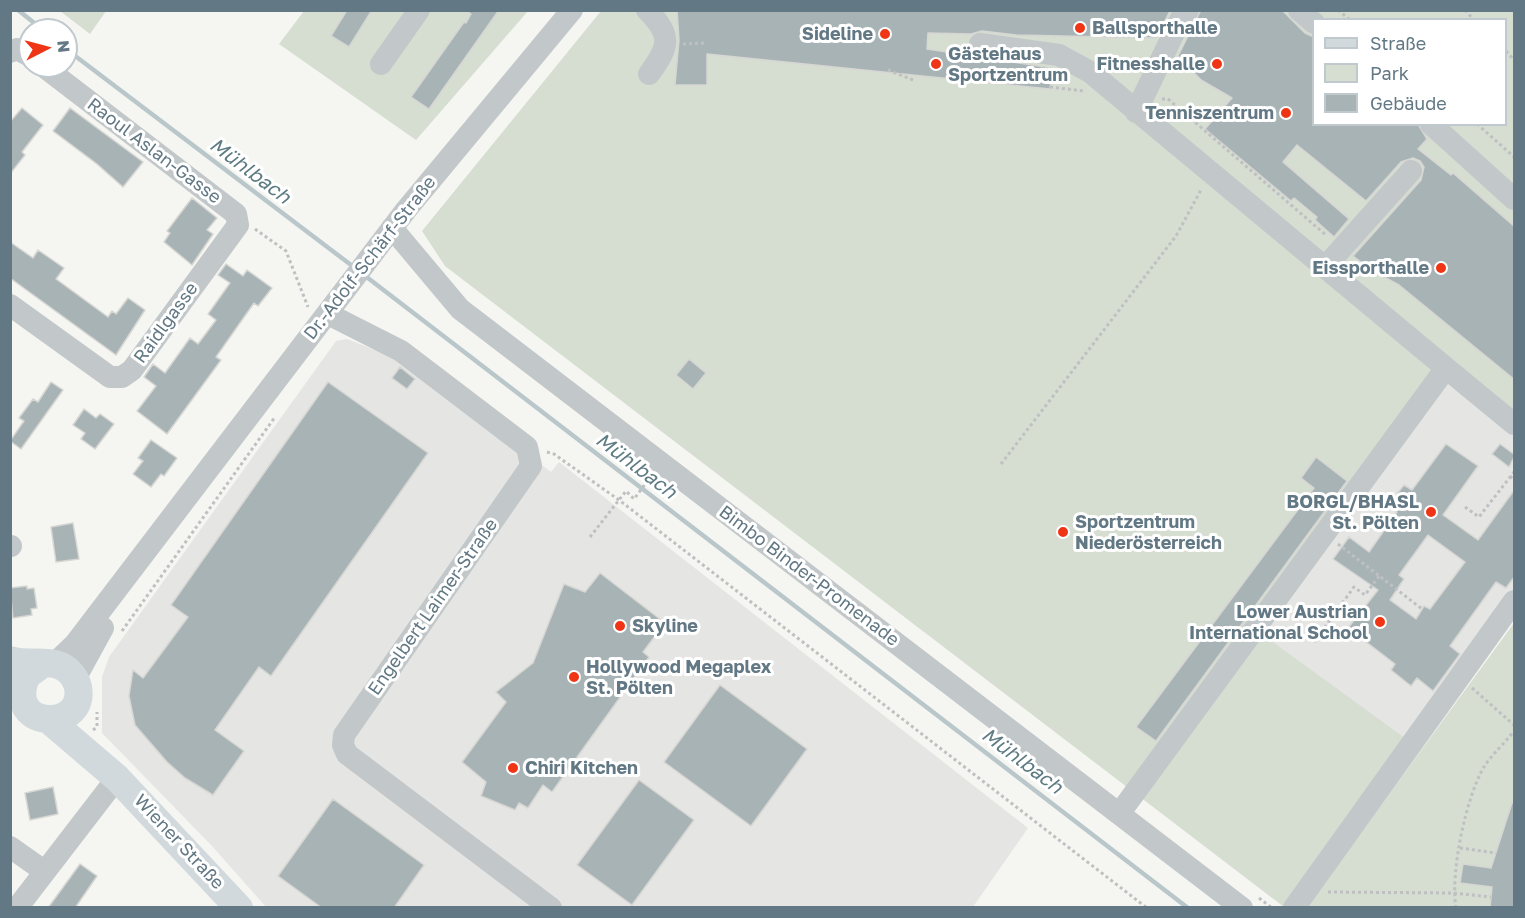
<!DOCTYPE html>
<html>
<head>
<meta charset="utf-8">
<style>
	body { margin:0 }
	#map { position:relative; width:1525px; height:918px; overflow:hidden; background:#f5f5f1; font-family:"Golos Text",sans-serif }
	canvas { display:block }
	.frame { position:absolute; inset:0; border:12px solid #627884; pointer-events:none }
	.legend { position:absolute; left:1312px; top:18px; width:195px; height:108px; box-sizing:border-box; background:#fff; border:2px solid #c0c9ce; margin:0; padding:8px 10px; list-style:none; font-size:18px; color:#627884 }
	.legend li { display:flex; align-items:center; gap:12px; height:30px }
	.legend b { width:30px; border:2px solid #c0c9ce }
	.north { position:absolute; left:18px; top:18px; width:60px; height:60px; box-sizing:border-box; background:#fff; border:2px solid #c0c9ce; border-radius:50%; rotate:84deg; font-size:16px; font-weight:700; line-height:24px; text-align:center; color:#627884 }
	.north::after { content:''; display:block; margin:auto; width:21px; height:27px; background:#ef3516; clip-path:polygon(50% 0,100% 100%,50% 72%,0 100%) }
</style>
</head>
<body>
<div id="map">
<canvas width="1525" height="918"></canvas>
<div class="frame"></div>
<ul class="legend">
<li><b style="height:8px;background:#d2d9dc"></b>Straße</li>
<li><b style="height:16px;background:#d6ddd1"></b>Park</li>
<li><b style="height:16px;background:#a8b3b6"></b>Gebäude</li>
</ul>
<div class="north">N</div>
</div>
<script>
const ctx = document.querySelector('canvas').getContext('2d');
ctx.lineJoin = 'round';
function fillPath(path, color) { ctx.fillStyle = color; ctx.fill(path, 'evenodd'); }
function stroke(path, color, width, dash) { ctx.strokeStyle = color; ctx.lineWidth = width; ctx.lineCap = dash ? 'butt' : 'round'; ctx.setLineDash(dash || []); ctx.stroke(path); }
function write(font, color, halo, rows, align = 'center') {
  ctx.font = font + ' "Golos Text",sans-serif'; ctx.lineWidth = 6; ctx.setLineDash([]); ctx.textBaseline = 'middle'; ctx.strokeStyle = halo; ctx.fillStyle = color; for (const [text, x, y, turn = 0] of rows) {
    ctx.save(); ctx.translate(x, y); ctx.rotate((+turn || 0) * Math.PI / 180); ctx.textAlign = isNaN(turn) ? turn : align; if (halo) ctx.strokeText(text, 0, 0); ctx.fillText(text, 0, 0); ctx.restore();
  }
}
const built = new Path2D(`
	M347 339 406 362 551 472 559 462 1028 828 973 907H266L212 846 102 733V677L109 657 336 341Z
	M1449 377 1514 431V592L1408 740 1258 632Z`);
const green = new Path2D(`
	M60 11H106L90 34Z
	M304 11H528L416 140 279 44Z
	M601 11H1514V431L1449 377 1259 632 1408 740 1284 907 445 266 422 231ZM1314 20H1506V124H1314Z
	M1514 623V907L1304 908 1320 889Z`);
const stream = new Path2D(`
	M18 10 43 30
	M66 49 355 268
	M364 275 1188 908`);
const building = new Path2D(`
	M347 10H372L349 47 331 36Z
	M466 10H499L429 109 411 97 464 22 466 23 471 14Z
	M677 10H1170V11L1156 38 1016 35 982 31 971 34 928 33 927 49 1052 68 1050 89 707 54V85H675L679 40Z
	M1201 10H1282L1305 33 1314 37V124H1418L1427 139 1418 149 1451 175 1453 173 1515 227V380L1399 285 1373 271 1353 256 1421 180 1424 167 1420 161 1413 158 1401 162 1366 201 1297 145 1283 162 1349 219 1334 237 1315 220 1317 217 1294 198 1291 201 1205 129 1232 98 1201 80 1178 56Z
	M22 108 43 125 22 152 25 155 10 174V122Z
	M70 108 143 162 123 187 97 164 53 131Z
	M192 198 217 218 207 230 213 234 192 265 164 242 170 233 167 231Z
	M10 242 33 258 38 250 64 268 56 279 108 317 112 311 116 314 128 298 145 310 116 355 10 278Z
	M226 264 243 276 247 270 272 288 258 306 254 303 216 357 221 360 167 434 137 411 156 386 144 377 153 364 165 373 190 338 198 344 216 320 208 314 230 283 218 275Z
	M689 359 706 373 693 389 676 375Z
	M400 367 415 379 407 389 392 378Z
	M51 382 63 390 21 449 10 441 24 421 19 418 33 399 38 402Z
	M328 382 428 453 271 676 259 667 215 730 244 751 213 795 185 778 167 762 135 725 129 696 133 670 143 678 188 617 171 605Z
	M84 409 96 418 100 414 114 424 95 449 81 439 85 433 73 425Z
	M151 440 177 458 164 476 161 474 151 487 133 474 143 461 138 458Z
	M1446 444 1478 466 1443 515 1478 540 1515 489V576L1506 588 1496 582 1450 646 1460 654 1433 691 1417 678 1411 686 1391 670 1395 664 1348 628 1378 590 1333 559 1349 537 1369 552 1397 512 1388 505 1404 485 1412 490ZM1428 535 1465 562 1430 609 1424 606 1416 619 1390 600 1404 579 1399 575Z
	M1500 444 1515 455 1509 467 1492 454Z
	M1316 457 1347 481 1156 741 1136 727 1314 488 1301 478Z
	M73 523 79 559 56 562 51 527Z
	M600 573 665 623 643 652 649 657 552 792 543 785 528 808 519 803 515 810 481 796 486 782 462 762 506 702 496 692 533 663 564 584 585 592Z
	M27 586V589L34 588 37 608 31 609 32 615 13 618 10 588Z
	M720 685 807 749 751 826 664 762Z
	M639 780 694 820 632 905 577 865Z
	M53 787 58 814 30 820 25 793Z
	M333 799 424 865 394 908H322L278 876Z
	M1512 803H1515V908H1490L1492 887 1460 883 1463 864 1491 868Z
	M80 864 97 876 75 908H48Z`);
const path = new Path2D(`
	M1338 10 1350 20
	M1465 10 1474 20
	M683 44 705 43
	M1506 51 1514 60
	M888 70 913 80
	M1050 87 1084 91
	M1162 99H1168L1327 236
	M1477 124 1514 157
	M255 229 286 251 308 307
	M547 452 554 454 619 500 1147 908
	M1001 464 1176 236 1202 188
	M1510 476 1514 480
	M1465 507 1479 517 1514 472
	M590 537 626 491 634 499 649 479 651 480
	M1338 544 1422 609
	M122 631 275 417
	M1314 642 1354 587 1365 595 1379 576
	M1472 688 1514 725
	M93 730 97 727V712
	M1460 848 1496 853
	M1328 892 1453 893 1491 897
	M1259 898 1272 908
	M1456 908C1450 873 1466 797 1484 767 1492 754 1505 743 1514 731`);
const minor = new Path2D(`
	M647 10C673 36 669 47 649 74
	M1299 10 1314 23
	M980 44 1059 55 1090 72 1446 368
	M10 52 17 49 30 56
	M381 64 419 10
	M1136 112 1181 18 1188 10
	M1431 124 1514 199
	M392 228 460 309 1242 908
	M1325 267 1411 171
	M10 305 110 377H122L132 370 238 225 236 214 43 66
	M328 314 401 351 527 447 531 466 344 735 343 745 347 754 551 908
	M10 546H11
	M54 664 75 644 406 210 572 10
	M75 679 103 628
	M1119 814 1446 368 1514 424
	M10 847 44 871
	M17 908 117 778
	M1294 908 1514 601`);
const major = new Path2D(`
	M10 660C26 665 48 660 61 666 69 670 76 678 78 687 86 733 2 730 27 675L41 665
	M49 720 117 778 239 908`);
const markers = [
	[1080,28,6,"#ef3516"],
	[885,34,6,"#ef3516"],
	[936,64,6,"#ef3516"],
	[1217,64,6,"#ef3516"],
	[1286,113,6,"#ef3516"],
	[1441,268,6,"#ef3516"],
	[1431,512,6,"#ef3516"],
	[1063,532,6,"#ef3516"],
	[1380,622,6,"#ef3516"],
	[620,626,6,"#ef3516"],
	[574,677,6,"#ef3516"],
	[513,768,6,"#ef3516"]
];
const poiNames = [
	["Ballsporthalle",1092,28],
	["Sideline",873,34,"right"],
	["Gästehaus",948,54],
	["Sportzentrum",948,75],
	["Fitnesshalle",1205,64,"right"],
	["Tenniszentrum",1274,113,"right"],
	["Eissporthalle",1429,268,"right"],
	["BORGL/BHASL",1419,502,"right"],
	["St. Pölten",1419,523,"right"],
	["Sportzentrum",1075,522],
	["Niederösterreich",1075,543],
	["Lower Austrian",1368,612,"right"],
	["International School",1368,633,"right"],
	["Skyline",632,626],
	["Hollywood Megaplex",586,667],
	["St. Pölten",586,688],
	["Chiri Kitchen",525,768]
];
const streetNames = [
	["Raoul Aslan-Gasse",154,151,37],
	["Dr.-Adolf-Schärf-Straße",370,258,-52],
	["Raidlgasse",166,323,-54],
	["Bimbo Binder-Promenade",809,576,37],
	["Engelbert Laimer-Straße",433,607,-55],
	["Wiener Straße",179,842,47]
];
const waterNames = [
	["Mühlbach",250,171,37],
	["Mühlbach",636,466,37],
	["Mühlbach",1022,761,37]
];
fillPath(built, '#e5e6e4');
fillPath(green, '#d6ddd1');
stroke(stream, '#b9c7cb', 4.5);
fillPath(building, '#a8b3b6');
stroke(building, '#d6d6d3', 1.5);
stroke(path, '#bec0c2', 3, [3, 3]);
stroke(minor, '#c2c7c9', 22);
stroke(major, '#d2d9dc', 28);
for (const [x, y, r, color] of markers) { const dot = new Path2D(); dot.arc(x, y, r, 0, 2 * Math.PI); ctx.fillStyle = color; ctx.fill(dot); stroke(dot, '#fff', 2); }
write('bold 18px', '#627884', '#fff', poiNames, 'left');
write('18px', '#627884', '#fff', streetNames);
write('italic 20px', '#5d7b82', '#fff', waterNames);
</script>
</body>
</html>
